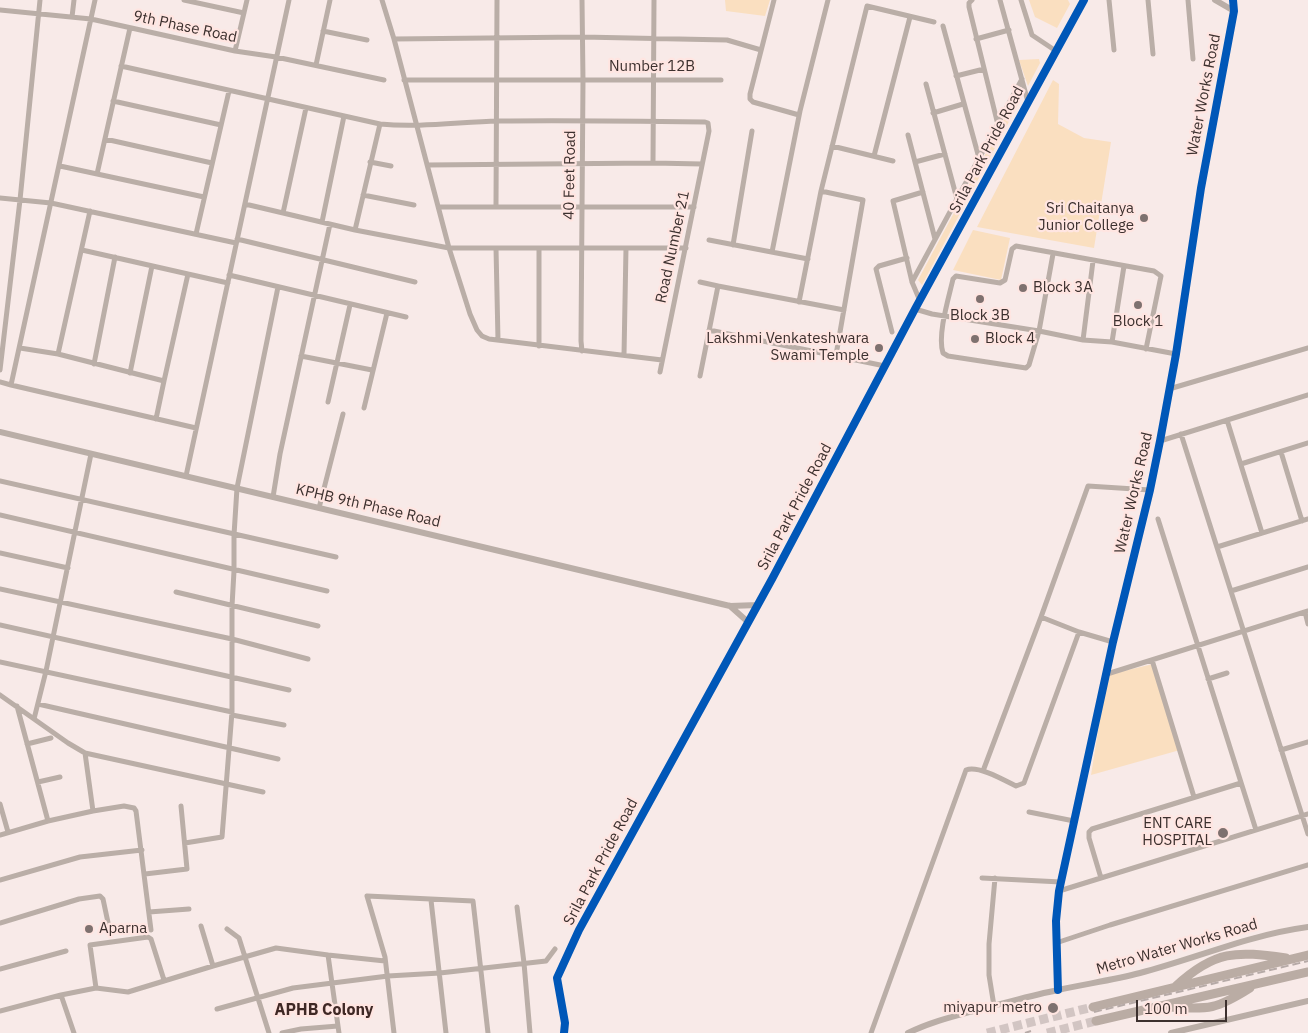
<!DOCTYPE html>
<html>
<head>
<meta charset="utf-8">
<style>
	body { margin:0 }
	#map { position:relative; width:1308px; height:1033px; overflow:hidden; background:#f8eae8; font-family:"IBM Plex Sans",sans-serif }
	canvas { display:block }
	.scale { position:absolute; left:1136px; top:1000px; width:91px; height:22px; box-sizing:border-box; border:2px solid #3c302e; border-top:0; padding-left:6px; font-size:15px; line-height:18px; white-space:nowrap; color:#3c302e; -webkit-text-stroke:4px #ffe5e1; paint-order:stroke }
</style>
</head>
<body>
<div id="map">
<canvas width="1308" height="1033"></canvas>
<div class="scale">100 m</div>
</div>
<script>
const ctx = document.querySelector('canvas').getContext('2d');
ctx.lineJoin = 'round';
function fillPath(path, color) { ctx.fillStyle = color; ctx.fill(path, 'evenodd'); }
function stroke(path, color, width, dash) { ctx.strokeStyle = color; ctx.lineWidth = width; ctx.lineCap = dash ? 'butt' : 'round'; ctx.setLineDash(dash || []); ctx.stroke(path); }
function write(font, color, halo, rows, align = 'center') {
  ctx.font = font + ' "IBM Plex Sans",sans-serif'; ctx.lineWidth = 4.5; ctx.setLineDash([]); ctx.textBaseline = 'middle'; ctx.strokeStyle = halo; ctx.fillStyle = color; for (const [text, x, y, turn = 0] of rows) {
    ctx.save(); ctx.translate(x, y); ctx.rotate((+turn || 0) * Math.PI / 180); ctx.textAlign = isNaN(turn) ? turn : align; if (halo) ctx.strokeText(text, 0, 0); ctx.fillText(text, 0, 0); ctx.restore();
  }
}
const green = new Path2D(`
	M725 0H770L765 16 726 11Z
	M1029 0H1068L1070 4 1057 28 1035 17Z
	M1039 59 1040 63 1028 86 1019 60Z
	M1053 80 1059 84 1058 124 1084 138 1111 142 1094 248 977 227Z
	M1018 93 1021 99 922 285 918 280Z
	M973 230 1010 238 1001 280 953 270Z
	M1153 664 1180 750 1091 775 1107 675Z`);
const trunkTunnel = new Path2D(`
	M987 1033 1093 1007
	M1047 1033 1096 1021`);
const minor = new Path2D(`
	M184 0 244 13
	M382 0 394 39 449 248 470 314 477 330 482 336 489 339 662 360
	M582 0 583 80 581 341 582 351
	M774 0 750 94V99L753 102 799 115
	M972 0 969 3V7L997 121
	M1000 0 1028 102
	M1021 0 1032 35 1056 51
	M1109 0 1114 50
	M1148 0 1153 54
	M1188 0 1193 59
	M0 10 91 19 235 51 276 57 384 80
	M72 17 74 0
	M943 26 979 158
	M323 31 367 40
	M394 39 582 37 727 40 761 50
	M976 39 1009 30
	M235 51 247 0
	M316 65 330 0
	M121 66 380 124 355 230
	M956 76 984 69
	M404 80H721
	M926 84 957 199
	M113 101 221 125
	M933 113 963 104
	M380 124C419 128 459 122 498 121 567 120 636 121 705 122L708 123 709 131 660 372
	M908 135 935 239
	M105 139 212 163
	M832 146 893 161
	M874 156 910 17
	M370 162 391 166
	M915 162 945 154
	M653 163 654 0
	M427 165 653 163 702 164
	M60 166 204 197
	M97 174 130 28
	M821 191 863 200 836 355
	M363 195 414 205
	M0 198 51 203 236 243
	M245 204 355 230 449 248H686
	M496 206 497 0
	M439 207H694
	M283 213 306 108
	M322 222 344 116
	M196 234 229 91
	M237 239 415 282
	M709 240 808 259
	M733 245 752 131
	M496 248 498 340
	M772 252 800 111 828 0
	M1053 254 1039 331 1029 365 1026 368 948 356 943 353C937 335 949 297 953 279L956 276 1000 283 1005 280 1012 249 1016 246 1154 271 1161 276 1146 349
	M188 274 228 283
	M229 275 406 317
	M700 282 718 286
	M912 282 1022 79
	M920 301 912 282 893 201 923 192
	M799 302 821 191 867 6 934 22
	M915 309 932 314 1039 331 1083 340 1112 342 1176 354
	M709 330 885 366
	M892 332 876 269 879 266 907 258
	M1083 340 1093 261
	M1112 342 1124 266
	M539 346V248
	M20 348 58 354 90 211
	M58 354 164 381 188 274 82 250
	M624 355 626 248
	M301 356 372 370
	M94 364 115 257
	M0 370 20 200 40 0
	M130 373 152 266
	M700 376 718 286 844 310
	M0 382 11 385 95 0
	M11 385 196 428
	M1169 389 1308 348
	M328 402 350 305
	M364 408 387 313
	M156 419 164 381
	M1227 420 1262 533
	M1181 434 1308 834
	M1160 441 1308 395
	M1281 452 1302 521
	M1241 464 1308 443
	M186 476 289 0
	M0 481 336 557
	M273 497 280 454 330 224
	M319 508 343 414
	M0 515 327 591
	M1158 519 1256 830
	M1217 547 1308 519
	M0 553 68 568
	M0 589 232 639 308 659
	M1231 591 1308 567
	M176 592 318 626
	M1305 612 1308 624
	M1041 617 1079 632 1113 642
	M0 625 289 690
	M1152 660 1194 797
	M0 662 232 712
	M1107 674 1308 611
	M1208 679 1227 673
	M0 695 68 743 85 753
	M38 704 278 759
	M17 706 48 821
	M232 715 284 725
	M34 719 46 671 91 454
	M27 744 51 738
	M1281 750 1308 742
	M983 771 1041 617 1088 486 1150 490
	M38 782 60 777
	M0 804 8 832
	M1029 812 1074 821
	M0 835 48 821 93 811
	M185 843 222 837 232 712V606L234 571V535L237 488 278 287
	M145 874 187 869 181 806
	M982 878 1061 882
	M1101 878 1089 838V832L1092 829 1241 783
	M0 880 80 857 142 850
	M1059 891 1308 814
	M431 900 446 1033
	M517 907 524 963 530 1033
	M149 912 189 909
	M0 923 79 899 100 896 103 899 110 932
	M201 926 213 966 276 948 328 955 339 1033
	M227 929 239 938 269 1033
	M151 930 136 811 134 808 124 806 93 811 85 753 263 792
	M1056 943 1110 925 1308 865
	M328 955 385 961
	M0 969 66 951
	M96 988 90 945 148 937 151 939 164 980
	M61 995 74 1033
	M994 1006 989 975V944L995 878
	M217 1009 293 988 388 976 440 973 546 961 555 949
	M0 1011 61 995 96 988 128 992 213 966
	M282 1033 301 1029 338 1026
	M394 1033 385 957 367 896 473 901 488 1033
	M871 1033 966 770C978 765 1004 780 1016 786L1024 783 1079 632`);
const tertiary = new Path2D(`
	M1215 0 1234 11
	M0 432 730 606 758 605
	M730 606 748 622
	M1058 990 1056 921 1059 891 1113 642 1150 490 1160 441 1176 354 1201 188 1234 11 1233 0
	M564 1033 565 1023 557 978 579 930 772 579 915 309 1084 0
	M908 1033C932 1021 959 1015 984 1008 1009 1002 1033 995 1058 990 1085 984 1113 980 1140 973 1197 958 1249 935 1308 927
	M1171 1033 1308 1001`);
const trunk = new Path2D(`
	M1176 986C1215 950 1236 951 1286 958
	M1093 1007 1308 955
	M1170 1007C1209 1010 1217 1009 1250 988
	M1096 1021 1308 972`);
const rail = new Path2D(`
	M1094 1012 1308 961
	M1025 1033 1031 1031`);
const cycleway = new Path2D(`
	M1058 990 1056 921 1059 891 1113 642 1150 490 1160 441 1176 354 1201 188 1234 11 1233 0
	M564 1033 565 1023 557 978 579 930 772 579 915 309 1084 0`);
const markers = [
	[1144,218,5,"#7e716f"],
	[1023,288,5,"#7e716f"],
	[980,299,5,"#7e716f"],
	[1138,305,5,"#7e716f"],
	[975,339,5,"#7e716f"],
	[879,348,5,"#7e716f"],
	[1223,833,6,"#7e716f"],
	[89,929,5,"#7e716f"],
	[1053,1008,6,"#7e716f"]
];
const streetNames = [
	["9th Phase Road",185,27,12],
	["Number 12B",652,67],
	["Water Works Road",1204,95,-79],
	["Srila Park Pride Road",987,150,-62],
	["40 Feet Road",570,175,-89],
	["Road Number 21",673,247,-78],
	["Water Works Road",1134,493,-77],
	["KPHB 9th Phase Road",368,506,13],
	["Srila Park Pride Road",795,507,-62],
	["Srila Park Pride Road",601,862,-62],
	["Metro Water Works Road",1177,947,-16]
];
const poiNames = [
	["Sri Chaitanya",1134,209],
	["Junior College",1134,226],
	["Block 3A",1033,288,"left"],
	["Block 3B",980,316,"center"],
	["Block 1",1138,322,"center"],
	["Lakshmi Venkateshwara",869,339],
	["Swami Temple",869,356],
	["Block 4",985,339,"left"],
	["ENT CARE",1212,824],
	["HOSPITAL",1212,841],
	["Aparna",99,929,"left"],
	["miyapur metro",1042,1008]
];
const neighbourhoodNames = [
	["APHB Colony",324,1010]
];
fillPath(green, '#fadfc0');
stroke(trunkTunnel, '#d2c5c3', 9, [9, 4.5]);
stroke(minor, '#baaea7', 5);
stroke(tertiary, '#baaea7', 6);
stroke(trunk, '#baaca4', 9);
stroke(rail, '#b6aaa7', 2, [8, 4]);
stroke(cycleway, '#0057b8', 8);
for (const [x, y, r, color] of markers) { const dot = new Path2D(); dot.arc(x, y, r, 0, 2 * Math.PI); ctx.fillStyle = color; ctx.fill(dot); stroke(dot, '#ffe5e1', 2); }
write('15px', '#3c302e', '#ffe5e1', streetNames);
write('15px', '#3c302e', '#ffe5e1', poiNames, 'right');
write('bold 16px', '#3f2825', '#ffe5e1', neighbourhoodNames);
</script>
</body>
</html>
